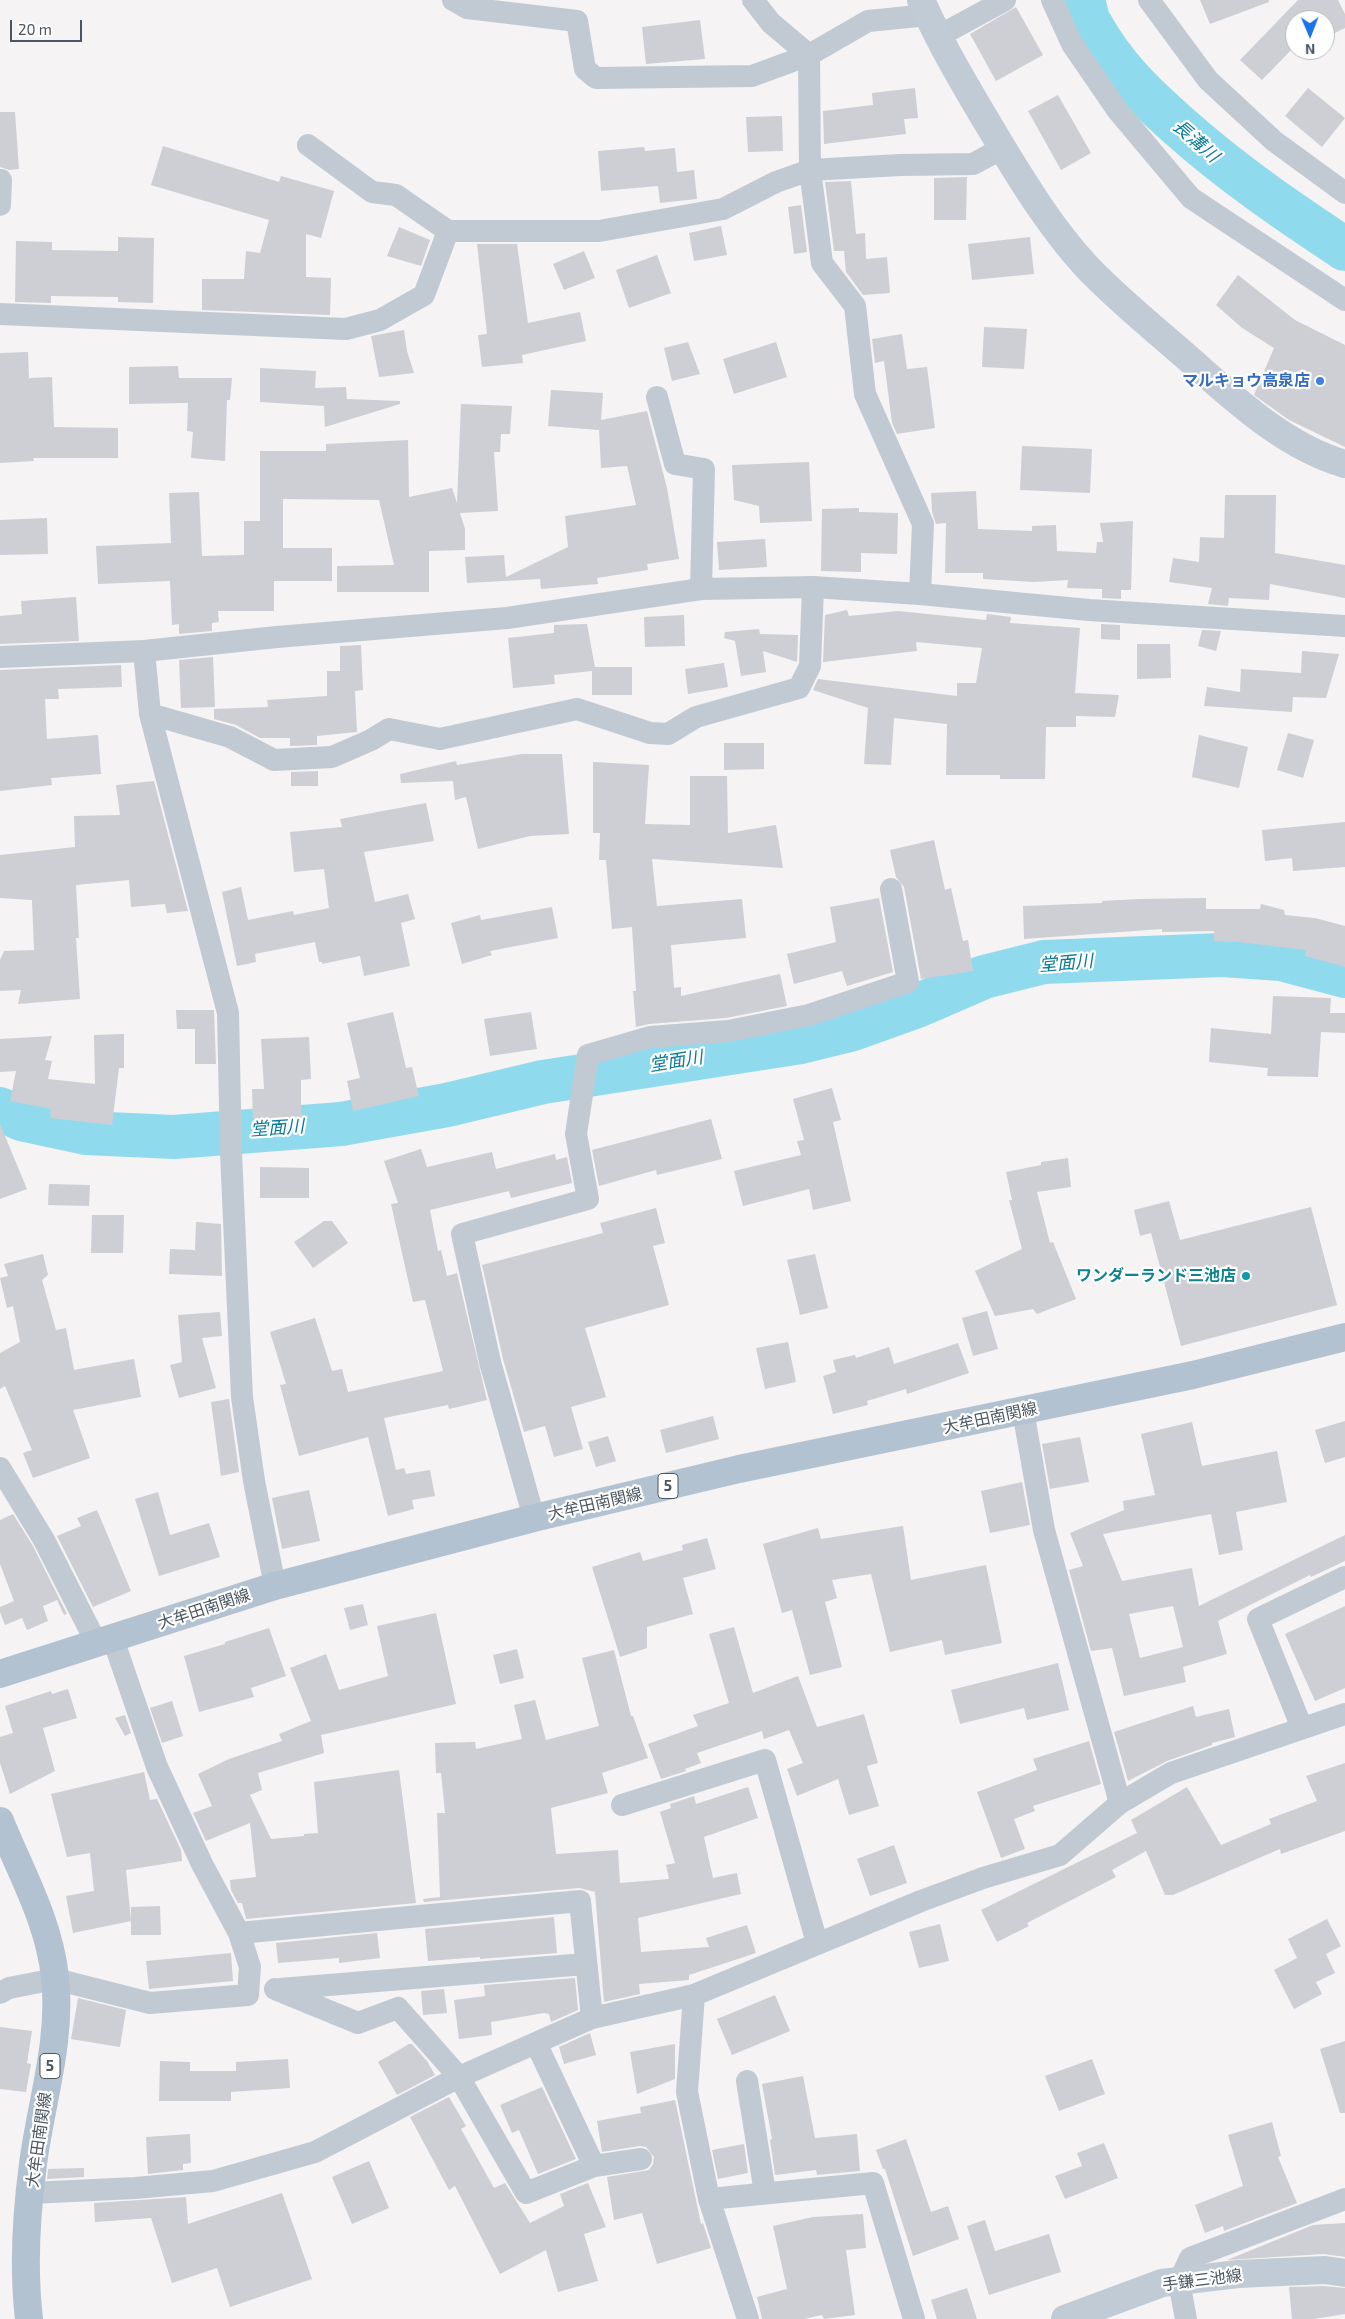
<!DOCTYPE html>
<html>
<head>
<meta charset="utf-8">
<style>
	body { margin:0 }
	#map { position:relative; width:1345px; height:2319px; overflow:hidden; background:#f5f3f3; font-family:"Exo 2",sans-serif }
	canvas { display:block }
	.north { position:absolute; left:1285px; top:10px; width:50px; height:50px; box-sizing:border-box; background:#fff; border:1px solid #b7bbc0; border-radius:50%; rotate:179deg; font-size:14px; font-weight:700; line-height:20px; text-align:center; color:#4a5661 }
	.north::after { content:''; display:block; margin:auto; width:18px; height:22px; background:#1a73e8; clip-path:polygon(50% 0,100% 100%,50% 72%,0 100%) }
	.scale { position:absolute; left:10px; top:20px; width:72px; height:22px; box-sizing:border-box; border:2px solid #4a5661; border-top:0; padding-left:6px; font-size:15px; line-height:18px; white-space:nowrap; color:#4a5661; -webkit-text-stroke:4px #fff; paint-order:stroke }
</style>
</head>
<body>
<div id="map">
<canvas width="1345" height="2319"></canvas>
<div class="north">N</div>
<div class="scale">20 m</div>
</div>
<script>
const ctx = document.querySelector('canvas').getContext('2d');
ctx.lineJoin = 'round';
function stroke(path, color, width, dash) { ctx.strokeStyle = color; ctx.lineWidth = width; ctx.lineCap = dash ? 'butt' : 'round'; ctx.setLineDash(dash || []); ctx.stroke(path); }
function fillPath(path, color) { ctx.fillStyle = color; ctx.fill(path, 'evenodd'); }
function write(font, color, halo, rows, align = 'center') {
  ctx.font = font + ' "Exo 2","Noto Sans JP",sans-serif'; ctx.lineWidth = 4.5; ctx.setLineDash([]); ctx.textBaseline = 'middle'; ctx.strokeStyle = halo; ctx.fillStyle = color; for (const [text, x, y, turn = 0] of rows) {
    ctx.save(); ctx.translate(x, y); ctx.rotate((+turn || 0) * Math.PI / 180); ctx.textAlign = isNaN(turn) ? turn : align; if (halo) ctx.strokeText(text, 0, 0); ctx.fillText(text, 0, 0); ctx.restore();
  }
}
const river = new Path2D(`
	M1083 0C1086 8 1086 18 1091 25 1115 68 1144 95 1180 127 1232 173 1287 211 1345 249
	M0 1109 21 1119 86 1133 174 1137 341 1124 447 1105 543 1082 801 1042 850 1030 917 1006 984 977 1044 962 1222 955 1281 959 1345 976`);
const building = new Path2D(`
	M1200 0H1269V2L1210 24Z
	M1298 0H1338L1345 14V28L1325 38V20H1295V46L1262 80 1240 60Z
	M1016 7 1043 55 996 81 970 34Z
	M700 20 705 59 646 64 642 27Z
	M915 88 918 118 904 119 906 134 824 144 823 111 873 105 872 93Z
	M1308 88 1345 118 1322 147 1285 116Z
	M1058 95 1091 153 1061 170 1028 111Z
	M0 112H15L19 169 9 170 0 167Z
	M782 116 783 151 748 152 746 117Z
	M163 146 279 182 281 176 334 191 321 238 306 234V277L331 278 330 315 202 310V279H244L246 251 260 253 269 220 151 185Z
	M644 147 645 151 675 148 677 172 694 170 697 199 660 203 658 186 601 191 598 151Z
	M967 177 966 220H934V178Z
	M851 181 856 234 865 233 866 259 887 257 890 293 863 295 846 272 844 251H834L825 182Z
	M801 205 807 252 794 254 788 207Z
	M721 226 727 255 694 261 689 233Z
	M399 227 430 240 421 266 387 256Z
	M118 237 154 238 153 303 118 302V297L51 296V303L15 302 16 241 52 242V250L118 251Z
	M1030 237 1034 274 972 280 968 244Z
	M477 244H517L528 323 580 312 586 341 522 355 523 363 482 367 478 335 487 334Z
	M584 251 595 278 564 290 553 264Z
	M657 255 671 293 629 308 616 270Z
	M1238 275 1295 320 1345 345V447L1289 420 1254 395 1274 348 1242 328 1216 305Z
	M984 327 1027 329 1024 369 982 367Z
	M404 330 407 351 414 373 379 377 371 336Z
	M902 334 907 369 927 367 935 428 897 434 892 423 884 361 875 363 872 339Z
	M688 342 700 374 672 381 664 348Z
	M776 342 787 377 734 394 723 359Z
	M28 352 29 378 52 377 54 427 118 428V458H33L34 461 0 463V353Z
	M178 366 179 378H232L230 400H227L225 461 191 458 193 432 187 431 188 403 129 404V367Z
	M260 368 316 371 315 388 346 387 347 399 400 401V404L325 427 324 406 260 402Z
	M551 390 603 393 601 420 647 411 667 488 679 559 647 564 648 570 597 578 598 584 541 589 540 579 467 583 465 557 504 555 506 577 568 547 565 516 636 505 627 466 601 468 599 430 548 426Z
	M461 404 512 406 510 434H501L500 452H494L498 511 460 513 465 529V550L429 551V592H337V566L394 565 379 500 283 499V548H332V581H274V611H218L219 622 212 623V631L179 634V624L172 625 170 581 98 584 96 546 171 543 169 493 199 492 202 556 244 555V521H260V451H326V444L408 440 409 497 452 488 457 503Z
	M1022 446 1092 449 1090 493 1020 490Z
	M809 462 812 521 760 523 759 506 734 500 732 465Z
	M976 491 978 529 1032 531V526L1056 525 1057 551 1096 553 1097 542H1103L1100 523 1133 521 1131 590H1121V599L1102 598V589L1067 588 1068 580 1034 582 983 579V573H945L946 523 936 524 932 512 931 493Z
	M1225 495H1276L1275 553 1345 565V598L1270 584 1269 600 1229 598 1228 606 1208 604 1212 588 1169 582 1173 558 1199 562 1200 537 1224 538Z
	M859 508V512L898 513 897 554 861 553V572L821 571 822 509Z
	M47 518 48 554 0 555V520Z
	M765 539 767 567 719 570 717 542Z
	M76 597 79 641 0 644V616L22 614 21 601Z
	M847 610 849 616 898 611 986 620 987 614 1011 617 1010 623 1080 628 1075 693 1119 695 1115 717 1076 716V727H1046L1045 779H1000V775H946L947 724 894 718 891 765 864 764 868 708 813 690 818 679 957 696V683H976L982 648 916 642 917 651 823 662 825 615Z
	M684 615 685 646 645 647 644 617Z
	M587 624 595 667H632V695H592V671L554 675 555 684 513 688 508 638 554 633V625Z
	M1101 624 1120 625V640L1101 639Z
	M759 629 760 634 798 635 797 662 763 651 766 672 741 676 735 641 724 638 725 632Z
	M1202 630 1221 631 1216 651 1198 646Z
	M1137 644H1170L1171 678 1137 679Z
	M361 645 363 690 355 691 357 732 317 736V745L290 746V738H260L236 725 214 719V709L268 707 267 700 327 696V671H340V646Z
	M1302 651 1339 654 1326 698 1293 697 1292 712 1204 706 1207 687 1240 692 1241 669 1301 673Z
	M213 657 215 707 181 708 179 660Z
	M724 663 728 687 688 694 685 669Z
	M121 665 122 687 58 689 59 699H45L47 739 98 735 101 774 51 778 52 785 0 791V670Z
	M1288 733 1314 740 1303 778 1277 770Z
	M1199 735 1248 747 1239 788 1192 777Z
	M724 743H764V769L724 770Z
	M522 754H562L569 834 530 836 478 849 466 797 455 800 453 781 401 783 400 774 456 761 457 765Z
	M593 762 649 765 645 824 690 825V776H727L728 833 776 825 783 868 652 859 657 906 742 899 746 938 671 945 674 988 681 987V996L780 974 787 1006 726 1018 649 1024 636 1027 633 991H636L632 927 612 929 606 860H599L600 833H593Z
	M318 771V786H291V772Z
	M154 781 188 911 167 913 165 904 131 907 129 880 76 885 79 938H76L80 999 18 1004 21 990 0 991V960L4 951 34 950 32 900 0 898V855L75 847 74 816 120 815 116 785Z
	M426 803 434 841 364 852 375 902 408 894 415 919 401 923 410 966 364 976 360 956 322 964V962H319L315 942 255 954 256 962 237 966 222 892 241 887 248 920 293 911 294 915 329 908 324 869 294 872 290 832 342 827 340 819Z
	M1345 822V867L1293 871 1292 858 1265 861 1262 830Z
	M934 840 945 890 951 888 963 941 968 940 973 971 921 979 904 887 896 877 890 850Z
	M879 898 893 972 847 986 842 971 794 984 787 954 836 942 830 907Z
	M1206 898V909H1260L1261 904 1284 910 1285 915 1315 918 1345 926V967L1305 956 1306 950 1238 942 1214 941V931L1162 932V929L1024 939 1023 906 1102 903V901L1138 899Z
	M552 907 558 938 490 951 492 955 462 964 451 923 480 915 481 920Z
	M1273 996 1331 998 1330 1013H1345V1033L1321 1032 1318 1077 1267 1076 1268 1068 1209 1062 1211 1028 1271 1034Z
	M176 1010H214L216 1064H195V1029H177Z
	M393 1012 406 1068 412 1067 419 1096 353 1111 347 1081 360 1078 347 1023Z
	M531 1012 537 1049 490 1056 484 1019Z
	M124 1034V1068H119L112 1125 50 1118 51 1109 10 1101 16 1071 0 1072V1039L52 1036 45 1060 52 1061 48 1079 95 1084 94 1035Z
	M309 1037 311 1079 301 1080V1117H289L286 1121H253L252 1089H264L261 1039Z
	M832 1088 841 1120 833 1122 851 1201 813 1210 809 1189 743 1206 734 1171 801 1155 797 1141 804 1140 793 1099Z
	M711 1119 722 1159 657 1175 656 1170 599 1186 592 1150Z
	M0 1124 27 1189 0 1199Z
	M421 1149 427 1167 492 1152 496 1169 555 1154 556 1160 567 1157 572 1183 511 1198 509 1191 430 1210 438 1251 441 1250 447 1276 457 1273 487 1400 449 1409 448 1405 384 1418 396 1470 404 1468 406 1474 430 1470 435 1496 412 1500 414 1509 388 1516 368 1437 299 1456 280 1385 286 1384 270 1332 315 1318 332 1371 342 1369 348 1392 443 1371 425 1300 413 1302 391 1204 398 1203 384 1161Z
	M1068 1158 1071 1187 1037 1192 1050 1243 1053 1242 1076 1299 1037 1314 1033 1309 995 1316 975 1271 1022 1249 1009 1200H1012L1006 1172 1041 1165V1162Z
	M260 1167 309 1168V1198H260Z
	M49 1184 90 1185 89 1206 48 1205Z
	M1169 1201 1180 1240 1311 1207 1337 1305 1181 1346 1151 1233 1140 1236 1134 1210Z
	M656 1208 665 1243 653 1246 669 1305 585 1328 606 1397 571 1407 583 1449 554 1457 545 1426 524 1432 503 1359 482 1265 603 1233 600 1223Z
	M92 1215H124L123 1253H91Z
	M324 1221H332L348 1243 313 1268 294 1242Z
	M196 1222 221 1224 222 1276 169 1274 170 1249 195 1250Z
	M43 1254 48 1275 42 1280 56 1330 66 1328 74 1370 134 1359 141 1397 73 1410 90 1458 33 1478 23 1453 32 1450 5 1386 0 1389V1353L20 1342 13 1306 7 1308 0 1278 8 1276 4 1264Z
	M815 1254 828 1308 800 1315 787 1260Z
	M987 1311 998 1349 973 1356 962 1318Z
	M220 1312 222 1336 202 1338 216 1388 179 1398 170 1365 182 1362 178 1315Z
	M788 1342 796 1382 765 1389 756 1348Z
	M958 1343 969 1373 907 1394 906 1389 867 1401 868 1405 833 1414 823 1376 836 1372 833 1360 855 1355 856 1358 889 1347 894 1364Z
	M229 1399 239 1472 221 1476 211 1402Z
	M713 1416 719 1439 666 1453 660 1430Z
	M1345 1421V1457L1325 1463 1315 1430Z
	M1192 1422 1202 1466 1277 1451 1287 1502 1236 1512 1243 1550 1219 1555 1211 1514 1103 1534 1122 1581 1192 1568 1199 1606 1345 1535V1561L1311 1577 1310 1575 1218 1621 1227 1654 1183 1667 1186 1682 1124 1696 1112 1648 1091 1651 1069 1570 1083 1566 1070 1533 1124 1510 1123 1501 1155 1495 1141 1434ZM1173 1606 1183 1647 1140 1658 1129 1614Z
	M608 1436 616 1461 596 1467 588 1442Z
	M1080 1437 1089 1482 1050 1489 1042 1444Z
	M1022 1482 1030 1525 990 1533 981 1491Z
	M309 1490 320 1541 282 1549 272 1498Z
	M158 1492 170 1535 209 1523 220 1557 159 1576 135 1499Z
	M97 1510 131 1591 93 1607 57 1536 81 1526 77 1518Z
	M13 1514 33 1546 67 1614 64 1615 57 1600 43 1606 48 1621 27 1630 22 1618 5 1625 0 1612V1607L14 1601 0 1564V1520Z
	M903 1526 911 1580 986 1565 1002 1643 945 1655 942 1640 890 1652 871 1574 832 1580 837 1598 825 1602 842 1667 810 1675 792 1610 782 1613 763 1544 818 1528 821 1539Z
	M707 1538 716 1569 683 1578 693 1614 647 1627V1648L620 1657 592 1567 640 1552 643 1561 683 1550 682 1545Z
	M363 1604 368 1625 350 1630 344 1608Z
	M1345 1606V1688L1315 1701 1285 1634Z
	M436 1613 456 1704 321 1735 324 1753 258 1773 262 1790 250 1795 271 1839 304 1836V1834L318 1833 314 1782 399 1770 416 1903 246 1919 242 1903H238L231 1890 230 1880 256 1877 250 1823 206 1841 193 1813 212 1806 198 1774 229 1759 282 1741 279 1734 311 1721 290 1668 326 1654 339 1690 388 1676 377 1626Z
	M734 1627 753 1693 798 1676 817 1727 864 1714 878 1763 867 1766 879 1806 849 1815 838 1779 797 1796 787 1769 803 1763 789 1730 764 1739 762 1731 697 1753 701 1763 685 1769 686 1771 661 1779 648 1744 698 1726 693 1715 729 1703 709 1634Z
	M269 1628 286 1676 251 1688 254 1697 199 1712 184 1656 225 1644V1642Z
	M517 1649 524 1678 500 1684 493 1655Z
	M614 1650 631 1716H633L648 1758 602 1773 608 1793 551 1808 556 1854 618 1850 620 1883 669 1879 666 1865 675 1863 660 1812 671 1808 670 1804 694 1796 696 1804 748 1787 758 1818 704 1837 713 1878 737 1873 741 1894 638 1918 641 1952 709 1947 706 1938 747 1925 756 1953 689 1975V1980L639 1984 640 1994 604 2002 595 1892 579 1888 424 1902 423 1899 440 1897 437 1813H445L441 1773H436L435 1743 475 1742 476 1749 522 1739 514 1705 535 1700 546 1740 599 1726 582 1658Z
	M1058 1663 1069 1710 1027 1720 1024 1708 960 1724 951 1690Z
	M68 1689 77 1718 43 1728 55 1771 10 1794 0 1763V1737L13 1733 5 1706 51 1691 52 1694Z
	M172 1701 183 1736 162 1743 150 1708Z
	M1193 1706 1196 1717 1229 1709 1235 1737 1212 1743V1745L1167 1761 1128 1781 1114 1732Z
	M125 1715 131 1733 125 1736 115 1718Z
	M1089 1741 1101 1784 1033 1806 1035 1811 1014 1819 1025 1849 1001 1858 977 1792 1037 1770 1033 1759Z
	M1345 1763V1831L1281 1854 1280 1849 1173 1895H1165L1146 1851 1112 1870 1116 1877 1027 1923 1029 1926 997 1942 981 1910 1137 1833 1131 1820 1187 1787 1221 1845 1271 1824 1269 1819 1317 1801 1306 1776Z
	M144 1772 150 1800 157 1799 181 1850 182 1861 126 1870 131 1921 73 1933 66 1896 94 1891 90 1853 67 1857 51 1794Z
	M894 1845 907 1883 870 1896 857 1859Z
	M160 1906 161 1935H131V1907Z
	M554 1917 557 1953 480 1959V1957L428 1961 425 1929Z
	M1327 1919 1341 1946 1326 1954 1335 1973 1316 1982 1322 1994 1294 2009 1274 1970 1297 1958 1288 1939Z
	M940 1924 949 1961 919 1968 909 1932Z
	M377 1933 380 1958 339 1963V1958L278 1963 276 1943Z
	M231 1953 233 1981 149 1989 146 1961Z
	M575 1978 578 2010 551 2022 549 2014 544 2013 491 2022 492 2035 459 2039 454 2000 485 1996 484 1985Z
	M444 1989 447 2013 423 2015 421 1991Z
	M775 1995 790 2031 732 2055 717 2019Z
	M78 1998 126 2010 120 2047 71 2039Z
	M0 2027 32 2031 27 2063 31 2064 26 2092 0 2089Z
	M590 2033 596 2055 564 2064 559 2047Z
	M1345 2041V2113H1340L1320 2049Z
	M409 2044H412L427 2061 435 2075 397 2095 378 2062Z
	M675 2044V2079L637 2094 630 2052Z
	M288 2059 290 2088 231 2092V2101H159L160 2061 190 2062V2071H236V2062Z
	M1092 2059 1105 2094 1059 2111 1045 2076Z
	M803 2076 815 2138 857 2134 860 2171 817 2175 816 2170 775 2175 770 2140 772 2139 762 2084Z
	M542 2087 576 2159 538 2174 519 2130 512 2133 500 2105Z
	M449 2097 466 2126 461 2129 494 2188 505 2183 530 2223 564 2206 560 2194 588 2183 606 2227 584 2234 598 2281 558 2292 546 2250 500 2274 455 2186 449 2190 410 2117Z
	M675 2100 701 2224 703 2223 711 2248 657 2264 642 2213 614 2220 607 2177 649 2170 653 2164 654 2157 646 2147 640 2146 602 2152 597 2121 641 2113 640 2107Z
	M1272 2122 1281 2156 1278 2157 1297 2203 1224 2231 1223 2226 1205 2233 1195 2205 1243 2186 1228 2135Z
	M190 2134 191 2163 183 2164V2170L148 2174 146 2137Z
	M906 2139 931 2212 948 2206 959 2239 913 2256 885 2169H883L876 2150Z
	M1104 2143 1118 2178 1065 2199 1055 2176 1082 2166 1077 2153Z
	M744 2144 748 2173 718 2179 712 2150Z
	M369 2161 389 2208 352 2224 332 2177Z
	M84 2168V2177L47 2179 48 2169Z
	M282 2193 312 2279 230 2307 217 2268 172 2283 151 2218 95 2222 94 2203 186 2197 188 2224Z
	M863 2214 866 2248 846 2250 855 2315 824 2319 822 2315 804 2319H762L757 2297 787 2289 773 2226 813 2217Z
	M985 2220 995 2251 1049 2234 1061 2272 989 2295 967 2226Z
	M1345 2223V2257L1324 2254 1227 2260 1313 2225Z
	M1324 2286 1345 2288V2314L1314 2319H1292L1289 2287Z
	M967 2288 977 2319H937L931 2300Z`);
const street = new Path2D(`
	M453 0 467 8 577 21 585 69 596 78 752 76 809 55 868 21 928 15
	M753 0 771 23 809 55 810 170 822 263 855 306 865 394 923 524 920 594
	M1052 0 1072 44 1118 111 1191 198 1345 300
	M1149 0 1208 80 1274 141 1345 193
	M937 37 1005 0
	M308 145 372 192 396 195 448 231H599L723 209 776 182 810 170 900 165 973 164 1003 148
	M0 205 1 180
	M0 314 346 329 380 320 424 295 448 231
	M657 397 675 464 704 469 701 589
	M144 651 150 714 228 1013 231 1153 242 1397 254 1481 275 1586
	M0 657 144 651 277 637 507 618 701 589 813 587 920 594 1089 610 1345 626
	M150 714 230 737 274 760 332 757 371 740 389 729 440 739 577 709 650 733 668 734 696 717 799 688 810 666 813 587
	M1023 1411 1044 1530 1120 1803
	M0 1468 44 1540 97 1644
	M534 1518 490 1362 462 1234 588 1199 576 1134 588 1055 650 1037 728 1031 809 1015 908 982 891 889
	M1302 1728 1258 1619 1345 1577
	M622 1805 765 1760 817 1943
	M239 1933 580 1901 592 2018 694 1995 921 1901 983 1878 1060 1855 1120 1803 1171 1773 1345 1714
	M275 1989 358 2023 398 2008 459 2077 526 2193 594 2166 641 2159
	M280 1989 585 1964
	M0 1993 9 1988 55 1979 150 2003 248 1995 250 1967 239 1933 202 1864 157 1767 113 1639
	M694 1995 687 2092 709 2199 748 2319
	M536 2043 594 2166
	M747 2081 765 2193
	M31 2193 135 2188 213 2181 315 2152 459 2077 592 2018
	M709 2199 873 2183 914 2319
	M1186 2319 1179 2282 1190 2258 1345 2199`);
const secondary = new Path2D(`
	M921 0C944 52 974 100 1003 149 1028 190 1053 230 1086 266 1120 302 1161 334 1198 367 1241 405 1289 448 1345 464
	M1065 2319 1162 2283 1238 2274 1325 2270 1345 2273`);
const primary = new Path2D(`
	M0 1674 275 1586 534 1518 739 1469 1193 1375 1345 1337
	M0 1821C21 1873 49 1921 55 1977 62 2041 41 2102 33 2164 26 2216 23 2268 29 2319`);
const markers = [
	[1320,381,5,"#3f7fe0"],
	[1246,1276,5,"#0f9aa8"]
];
const shields = [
	[668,1486,20],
	[50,2066,20]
];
const shieldNames = [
	["5",668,1486],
	["5",50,2066]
];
const shopNames = [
	["マルキョウ高泉店",1310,381]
];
const cultureNames = [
	["ワンダーランド三池店",1236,1276]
];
const streetNames = [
	["大牟田南関線",990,1418,-12],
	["大牟田南関線",595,1504,-13],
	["大牟田南関線",204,1609,-18],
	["大牟田南関線",39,2140,-82],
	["手鎌三池線",1202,2280,-7]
];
const waterNames = [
	["長溝川",1196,141,41],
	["堂面川",1066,963,-5],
	["堂面川",676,1061,-9],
	["堂面川",277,1128,-4]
];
stroke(river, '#90daee', 44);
fillPath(building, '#cdcfd5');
stroke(street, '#c1cad2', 22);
stroke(secondary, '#c1cbd6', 28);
stroke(primary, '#b3c2d1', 28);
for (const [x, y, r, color] of markers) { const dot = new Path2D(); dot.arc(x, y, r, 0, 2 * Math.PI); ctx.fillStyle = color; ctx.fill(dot); stroke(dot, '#fff', 2); }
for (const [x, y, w] of shields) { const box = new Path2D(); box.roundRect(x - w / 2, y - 12.5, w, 25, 4); ctx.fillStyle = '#fff'; ctx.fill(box); stroke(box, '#4a5661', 1); }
write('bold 15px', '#4a5661', null, shieldNames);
write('bold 16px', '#366cbe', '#fff', shopNames, 'right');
write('bold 16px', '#0d838f', '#fff', cultureNames, 'right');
write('16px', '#4a5661', '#fff', streetNames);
write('italic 18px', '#0c7c9b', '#fff', waterNames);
</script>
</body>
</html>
